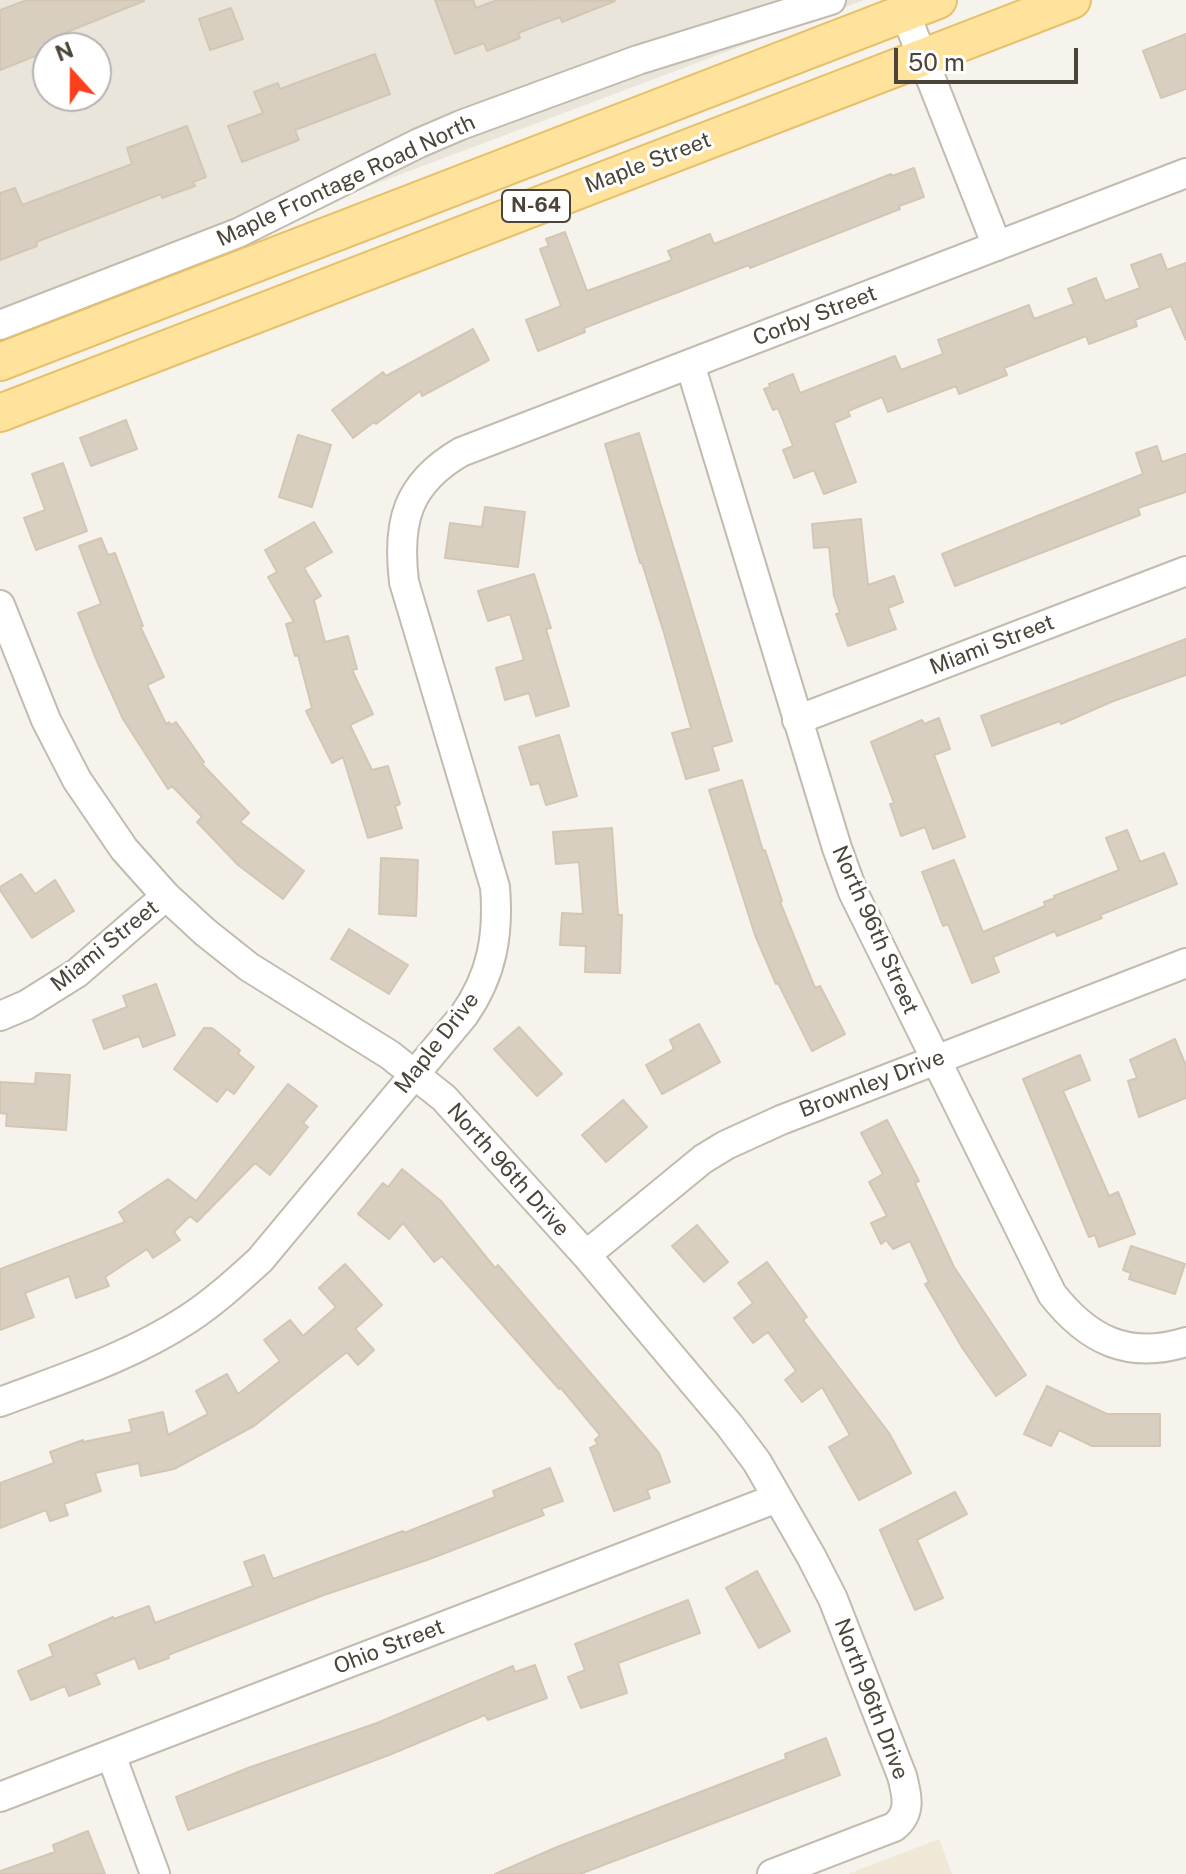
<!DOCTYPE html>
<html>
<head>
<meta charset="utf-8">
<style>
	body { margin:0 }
	#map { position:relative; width:1186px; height:1874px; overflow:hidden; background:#f6f3ec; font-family:"Public Sans",sans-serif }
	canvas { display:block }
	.north { position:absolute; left:32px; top:32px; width:80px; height:80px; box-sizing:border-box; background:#fff; border:2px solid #b7b4b0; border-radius:50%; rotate:339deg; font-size:22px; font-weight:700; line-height:32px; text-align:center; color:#4b4439 }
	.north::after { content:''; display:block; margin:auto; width:28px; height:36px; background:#fc3f1d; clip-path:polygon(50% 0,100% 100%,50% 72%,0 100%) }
	.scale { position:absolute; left:894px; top:48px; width:184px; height:36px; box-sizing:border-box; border:4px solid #4b4439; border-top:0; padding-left:10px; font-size:24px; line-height:28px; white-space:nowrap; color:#4b4439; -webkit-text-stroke:6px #fff; paint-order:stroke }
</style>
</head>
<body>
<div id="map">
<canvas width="1186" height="1874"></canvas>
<div class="north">N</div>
<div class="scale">50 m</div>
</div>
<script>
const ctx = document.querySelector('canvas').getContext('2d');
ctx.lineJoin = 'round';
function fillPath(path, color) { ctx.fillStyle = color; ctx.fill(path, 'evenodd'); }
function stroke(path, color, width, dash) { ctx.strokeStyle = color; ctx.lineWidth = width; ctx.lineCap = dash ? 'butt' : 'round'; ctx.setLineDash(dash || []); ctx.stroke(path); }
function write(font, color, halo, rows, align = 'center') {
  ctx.font = font + ' "Public Sans",sans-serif'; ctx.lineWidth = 6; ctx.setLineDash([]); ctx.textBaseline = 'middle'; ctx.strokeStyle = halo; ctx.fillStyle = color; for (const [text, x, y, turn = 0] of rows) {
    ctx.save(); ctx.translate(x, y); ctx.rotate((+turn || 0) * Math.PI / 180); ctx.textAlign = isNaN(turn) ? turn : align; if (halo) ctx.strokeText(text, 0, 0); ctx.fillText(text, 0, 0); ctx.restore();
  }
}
const residential = new Path2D(`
	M0 0H864L0 325ZM48 48H96V96H48Z`);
const education = new Path2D(`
	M939 1839 952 1874H848Z`);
const building = new Path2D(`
	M27 0H144V1L57 36 61 46 48 48V51L0 70V10Z
	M435 0H473L476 8 497 0 615 1 562 22 560 17 518 33 520 38 487 51 484 43 455 54Z
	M231 8 243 39 210 50 199 19Z
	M1186 34V89L1161 98 1143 51Z
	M375 54 390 94 295 130 299 140 242 162 228 126 263 113 254 92 278 83 280 89Z
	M187 126 206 177 193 182 195 186 162 198 161 194 36 242 37 246 0 260V193L15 188 22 205 132 164 127 148Z
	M914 168 924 197 899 206 900 209 750 268 749 265 584 328 585 332 538 351 526 320 561 306 540 249 549 246 546 239 565 232 587 291 672 260 668 251 710 234 714 244 891 174 892 176Z
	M1161 254 1167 270 1186 263V340L1171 306 1135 320 1137 326 1089 344 1086 336 1004 368 1007 375 959 394 956 386 888 412 882 397 848 411 850 416 834 423 856 482 824 494 814 470 794 478 783 450 793 446 778 408 773 410 764 389 770 387 769 384 793 374 800 393 895 356 901 370 943 354 938 340 1029 305 1034 319 1074 304 1068 289 1096 278 1105 301 1140 288 1131 265Z
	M473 329 489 360 422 396 420 391 376 424 374 422 353 438 332 410 383 372 386 376Z
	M126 420 137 449 91 466 80 438Z
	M639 433 732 741 712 747 719 770 686 779 672 733 691 728 664 633 642 563H640L605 444Z
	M298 435 331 445 312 507 279 497Z
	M1157 446 1162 462 1186 454V492L1138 508 1140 515 955 586 942 554 1143 474 1136 453Z
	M63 463 87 531 36 550 24 518 45 510 32 474Z
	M485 507 525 512 518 567 445 558 450 523 482 527Z
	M861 519 868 585 894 576 903 602 888 608 896 629 848 646 836 614 840 613 834 596 829 547 814 548 812 524Z
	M314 522 332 552 304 568 321 596 314 600 325 642 348 636 357 669 352 670 373 714 350 725 372 770 388 766 400 804 395 806 402 828 368 838 343 757 332 763 306 711 312 708 298 655 295 656 286 624 294 622 268 577 277 572 265 550Z
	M101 538 108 555 115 553 143 626H140L164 677 147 685 166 724 169 722 171 725 176 722 204 762 202 764 249 813 240 822 304 871 283 899 238 865 197 822 202 817 172 786 168 789 123 719 96 659 78 613 101 604 79 546Z
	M534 574 551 628 546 629 569 706 536 716 529 693 505 700 496 668 524 660 510 614 488 621 478 591Z
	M1186 639V675L1111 702 1061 724 1060 721 992 746 981 716Z
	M939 718 950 749 934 755 965 837 933 849 925 827 901 836 890 804 894 803 871 742 922 720 924 724Z
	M559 735 577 796 546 805 539 783 531 785 519 747Z
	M742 780 763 851 765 850 782 901 780 902 815 988 820 986 845 1034 812 1051 778 983 776 984 755 935 709 790Z
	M612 828 618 915H622L620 973 585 972 586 946 560 945 562 913 583 914 579 862 556 864 553 832Z
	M1127 830 1140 862 1164 853 1177 884 1100 915 1102 918 1057 936 1055 931 993 957 999 972 972 983 948 924 943 926 922 872 954 860 983 932 1045 906 1044 902 1055 898 1054 896 1119 870 1106 838Z
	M381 858 418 860 416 916 379 914Z
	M21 874 35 894 55 880 74 911 32 938 0 890V887Z
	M349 929 408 965 389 994 331 959Z
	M156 984 175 1035 143 1047 139 1036 104 1049 93 1020 127 1007 123 996Z
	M699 1024 720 1062 662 1094 646 1065 674 1049 670 1040Z
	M519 1027 562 1074 537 1096 494 1049Z
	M204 1028H212L240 1050 238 1054 254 1067 234 1094 227 1089 217 1102 174 1069Z
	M1175 1039 1186 1066V1098L1139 1117 1128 1081 1137 1078 1130 1060Z
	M1080 1055 1090 1080 1063 1091 1109 1196 1118 1192 1135 1234 1099 1247 1095 1235 1089 1237 1023 1079Z
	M36 1073 70 1075 66 1130 6 1126 7 1114 0 1113V1082L35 1084Z
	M288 1084 317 1106 303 1123 308 1127 270 1175 255 1163 197 1222 190 1216 174 1232 180 1240 153 1258 147 1249 105 1277 109 1286 76 1298 69 1276 25 1293 34 1317 0 1330V1269L125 1222 119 1212 168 1179 196 1201Z
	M623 1100 647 1127 606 1162 582 1135Z
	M887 1120 919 1181 915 1183 954 1267 1026 1375 996 1396 963 1349 925 1284 929 1282 910 1241 893 1249 886 1240 881 1244 871 1223 887 1216 869 1182 883 1174 861 1133Z
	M402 1169 441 1201 495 1268 498 1265 659 1453 670 1482 647 1490 650 1498 614 1511 590 1448 598 1444 595 1440 600 1435 561 1388 559 1389 442 1256 434 1262 403 1223 389 1239 358 1214 383 1183 388 1187Z
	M697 1225 728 1262 704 1282 672 1246Z
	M1131 1246 1185 1264 1175 1294 1129 1279 1131 1273 1123 1270Z
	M767 1262 807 1317 803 1320 889 1433 911 1473 859 1500 829 1447 850 1435 822 1387 802 1402 785 1380 796 1371 768 1332 753 1343 734 1318 753 1303 738 1283Z
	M345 1264 382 1305 355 1329 374 1350 358 1365 347 1352 254 1426 174 1469 141 1476 139 1463 95 1473 101 1491 64 1504 68 1515 50 1521 46 1510 0 1528V1483L54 1463 50 1452 83 1440V1442L132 1432 129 1420 163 1412 168 1435 208 1414 196 1391 227 1374 238 1394 280 1361 264 1340 290 1320 303 1336 336 1307 319 1288Z
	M1047 1386 1107 1414H1160V1446H1092L1059 1430 1051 1446 1024 1434Z
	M550 1468 563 1501 541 1509 544 1515 427 1560 324 1595 168 1655 169 1658 139 1669 135 1658 95 1674 100 1684 69 1696 65 1686 31 1700 18 1671 53 1656 49 1645 113 1617 114 1619 149 1606 155 1623 253 1586 244 1562 264 1555 273 1579 403 1531 404 1533 495 1497 493 1491Z
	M955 1492 967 1514 917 1540 943 1598 915 1610 880 1530Z
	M757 1571 790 1631 759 1648 726 1588Z
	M688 1600 700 1633 618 1663 627 1693 581 1708 568 1677 585 1670 575 1644Z
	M535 1665 547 1698 488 1720 485 1715 389 1755 188 1830 176 1797 248 1768 377 1723 513 1666 515 1672Z
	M826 1738 840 1775 580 1874H495L557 1847 786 1759 785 1754Z
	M88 1831 105 1874H1L0 1871 55 1852 53 1845Z`);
const minor = new Path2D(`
	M905 13 997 246
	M0 325 238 233 419 143 461 125 638 60 831 0
	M690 364 837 848 853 892 1052 1294C1088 1340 1128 1360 1186 1342
	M0 605 46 720 77 780 124 849 166 896 205 932 249 967 390 1055 444 1098 586 1255 730 1426 757 1462 811 1556 833 1599 902 1776C907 1795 912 1813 894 1827L772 1874
	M797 720 1186 571
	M0 1016 26 1005 77 973 166 896
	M586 1255 703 1159 726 1145 781 1120 1186 963
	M0 1402C64 1378 130 1357 188 1319 214 1302 237 1281 260 1260L464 1015C492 975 499 935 495 887L404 582C397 523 406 484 461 452L1186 173
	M111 1755 155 1874
	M0 1797 777 1498`);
const major = new Path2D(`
	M0 362 938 0
	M0 413 1072 0`);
const shields = [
	[536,206,68]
];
const shieldNames = [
	["N-64",536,206]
];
const streetNames = [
	["Maple Street",648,163,-21],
	["Maple Frontage Road North",346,181,-25],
	["Corby Street",815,316,-21],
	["Miami Street",992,645,-21],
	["North 96th Street",875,930,66],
	["Miami Street",105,946,-39],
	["Maple Drive",437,1043,-52],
	["Brownley Drive",872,1084,-21],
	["North 96th Drive",508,1170,48],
	["Ohio Street",389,1647,-21],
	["North 96th Drive",871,1699,69]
];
fillPath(residential, '#eae5da');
fillPath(education, '#efe8d6');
fillPath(building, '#d8cfc1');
stroke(building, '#d3c7b4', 2);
stroke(minor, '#c2bbae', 32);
stroke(major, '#e6c16a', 40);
stroke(minor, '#fff', 28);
stroke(major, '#ffe39c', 36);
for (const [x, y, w] of shields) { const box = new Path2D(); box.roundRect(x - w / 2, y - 16, w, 32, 6); ctx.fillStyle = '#fff'; ctx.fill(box); stroke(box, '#4b4439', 2); }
write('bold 20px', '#4b4439', null, shieldNames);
write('22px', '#4b4439', '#fff', streetNames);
</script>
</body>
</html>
